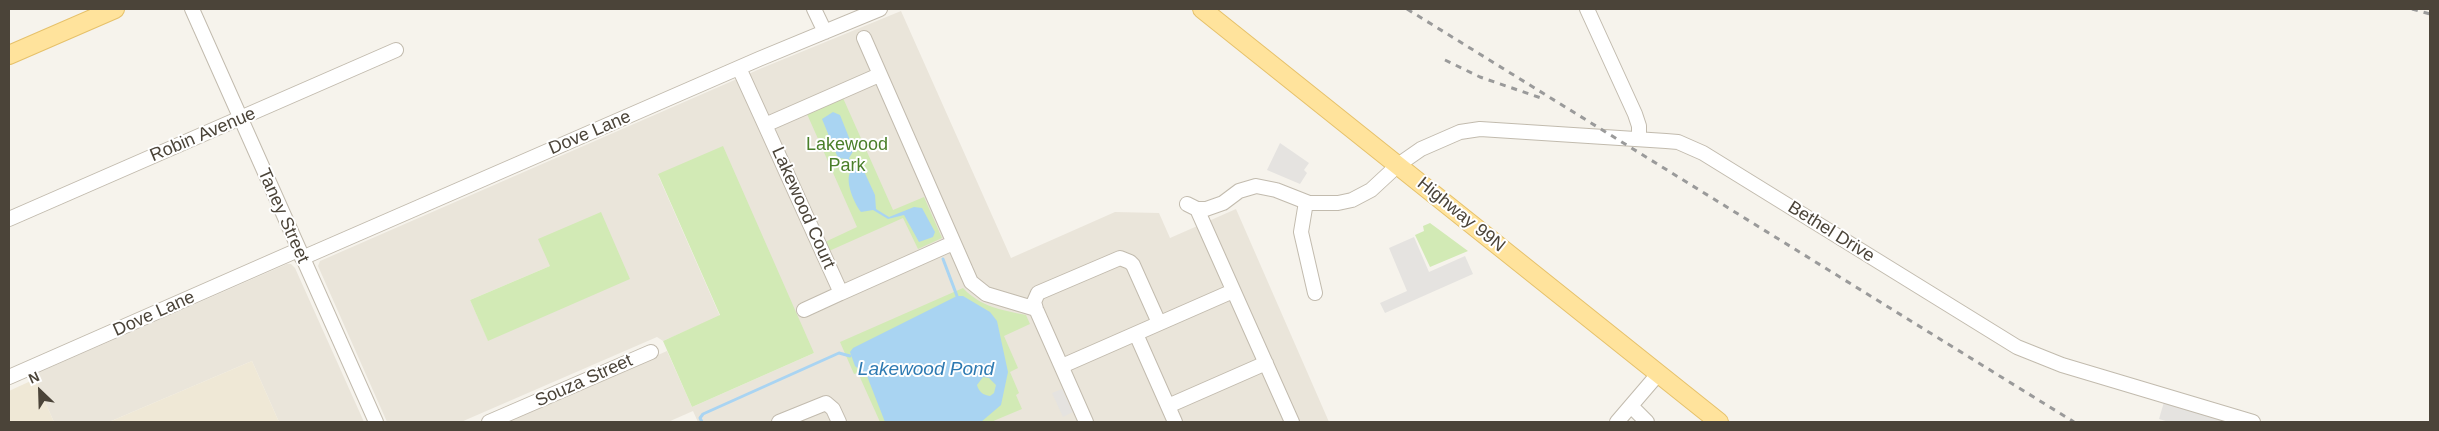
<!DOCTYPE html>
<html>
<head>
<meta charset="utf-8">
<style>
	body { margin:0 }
	#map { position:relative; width:2439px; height:431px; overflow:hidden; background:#f6f3ec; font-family:Helvetica,sans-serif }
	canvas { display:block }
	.frame { position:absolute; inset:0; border:10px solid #4b4439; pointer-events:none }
	.north { position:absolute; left:15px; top:366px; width:50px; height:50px; -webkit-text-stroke:4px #fff; paint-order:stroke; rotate:336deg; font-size:14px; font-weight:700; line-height:20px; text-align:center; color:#4b4439 }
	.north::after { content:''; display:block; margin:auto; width:18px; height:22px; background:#4b4439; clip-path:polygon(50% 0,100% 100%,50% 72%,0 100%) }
</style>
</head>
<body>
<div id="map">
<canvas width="2439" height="431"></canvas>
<div class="frame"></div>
<div class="north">N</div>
</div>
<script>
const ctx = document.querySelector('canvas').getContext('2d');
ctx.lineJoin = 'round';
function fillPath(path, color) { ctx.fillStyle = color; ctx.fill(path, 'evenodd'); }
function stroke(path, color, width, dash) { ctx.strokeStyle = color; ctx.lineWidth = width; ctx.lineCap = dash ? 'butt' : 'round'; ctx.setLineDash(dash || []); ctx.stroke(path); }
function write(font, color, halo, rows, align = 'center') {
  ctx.font = font + ' Helvetica,sans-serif'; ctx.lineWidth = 4; ctx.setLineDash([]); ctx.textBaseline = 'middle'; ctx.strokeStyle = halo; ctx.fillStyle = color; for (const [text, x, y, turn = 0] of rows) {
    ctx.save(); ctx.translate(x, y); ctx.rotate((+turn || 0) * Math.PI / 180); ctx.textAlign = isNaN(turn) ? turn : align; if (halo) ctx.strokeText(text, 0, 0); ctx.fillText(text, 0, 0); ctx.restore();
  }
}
const residential = new Path2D(`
	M901 11 1011 258 1115 212 1159 213 1170 238 1236 209 1329 422H698L693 411 668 422H506L667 351 692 407 814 353 658 175 720 316 663 341 657 337 461 422H387L318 266 320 261 762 68ZM550 266 488 340 470 300Z
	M287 264H291L295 268 364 422H279L252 361 109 422H54L33 375Z`);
const education = new Path2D(`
	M252 361 279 422H109Z
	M35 379 54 422H9V391Z`);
const green = new Path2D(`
	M843 98 893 210 924 197 942 238 918 249 903 218 829 251 825 242 857 227 807 114Z
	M723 146 814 353 692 407 663 341 720 315 658 174Z
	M601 212 630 279 488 341 470 300 550 266 538 239Z
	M1430 223 1468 251 1430 267 1415 235 1424 231 1423 226Z
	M963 288C981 307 1001 310 1026 315L1030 324 1004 336 1018 368 1010 372 1019 393 1016 395 1022 409 991 422H880L858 373 854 374 840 342Z`);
const parking = new Path2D(`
	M1280 143 1309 163 1304 170 1307 173 1300 184 1267 170Z
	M1414 237 1429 272 1465 256 1473 274 1385 313 1380 303 1407 291 1389 248Z
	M1062 389 1073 412 1063 417 1052 393Z
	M2164 402 2228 422H2169L2159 419Z`);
const water = new Path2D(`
	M833 112 840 115 854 150 849 158 853 167 863 169 875 195 876 209 889 217 914 207 922 208 935 232 933 237 919 242 904 215 888 219 873 210 861 212C854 203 844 180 851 171L847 159 838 158 822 119Z
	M957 296H963L990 312 997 321 1008 372 1001 405 981 422H885L867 376 855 366 850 352 853 348ZM983 377 989 378 996 385 994 393 990 396C983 395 979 392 977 385Z`);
const stream = new Path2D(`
	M943 259 957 296
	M702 422 700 418 703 414 839 353 850 356`);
const minor = new Path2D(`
	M192 9 376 422
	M814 9 825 32
	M1587 9 1635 114 1639 126V139
	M864 38 971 282 986 294 1036 309
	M739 68 765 125
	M879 75 765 125 841 293 953 243
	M1306 202 1301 232 1315 293
	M1187 204 1197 209H1206L1223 203 1239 191 1256 186 1276 190 1309 203H1338L1352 200 1371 190 1398 165 1421 149 1460 132 1480 129 1666 141 1678 142 1703 153 2017 347 2062 365 2253 422
	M1197 209 1292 422
	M9 219 396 50
	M302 258 759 59 880 9
	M804 310 841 293
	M1136 334 1175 422
	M1062 366 1233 291
	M9 377 298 250
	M1168 406 1266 363
	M1631 406 1647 422
	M489 422 651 352
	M779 422 826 403 833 409 839 422
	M1086 422 1036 309 1034 302 1038 293 1120 258 1130 262 1133 265 1159 323
	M1617 422 1659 373`);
const major = new Path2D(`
	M1202 9 1719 422
	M9 55 115 9`);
const rail = new Path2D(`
	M1407 9 2074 422
	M2412 9 2430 14
	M1445 60 1480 77 1541 98`);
const streetNames = [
	["Dove Lane",590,133,-23],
	["Robin Avenue",203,135,-23],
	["Lakewood Court",803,208,66],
	["Highway 99N",1461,215,39],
	["Taney Street",283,216,66],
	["Bethel Drive",1831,232,32],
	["Dove Lane",154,314,-24],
	["Souza Street",584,381,-24]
];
const parkNames = [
	["Lakewood",847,145],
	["Park",847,166]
];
const waterNames = [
	["Lakewood Pond",926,370]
];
fillPath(residential, '#eae5da');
fillPath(education, '#efe8d6');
fillPath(green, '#d2eab5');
fillPath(parking, '#e5e3e0');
fillPath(water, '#a9d4f2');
stroke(stream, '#a9d4f2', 3);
stroke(minor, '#c2bbae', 16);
stroke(major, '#e6c16a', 20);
stroke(minor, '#fff', 14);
stroke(major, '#ffe39c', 18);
stroke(rail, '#9a9a9a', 3, [6, 6]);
write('18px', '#4b4439', '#fff', streetNames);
write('18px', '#4a7f2a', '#fff', parkNames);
write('italic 19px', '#2e7ab2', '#fff', waterNames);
</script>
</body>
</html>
